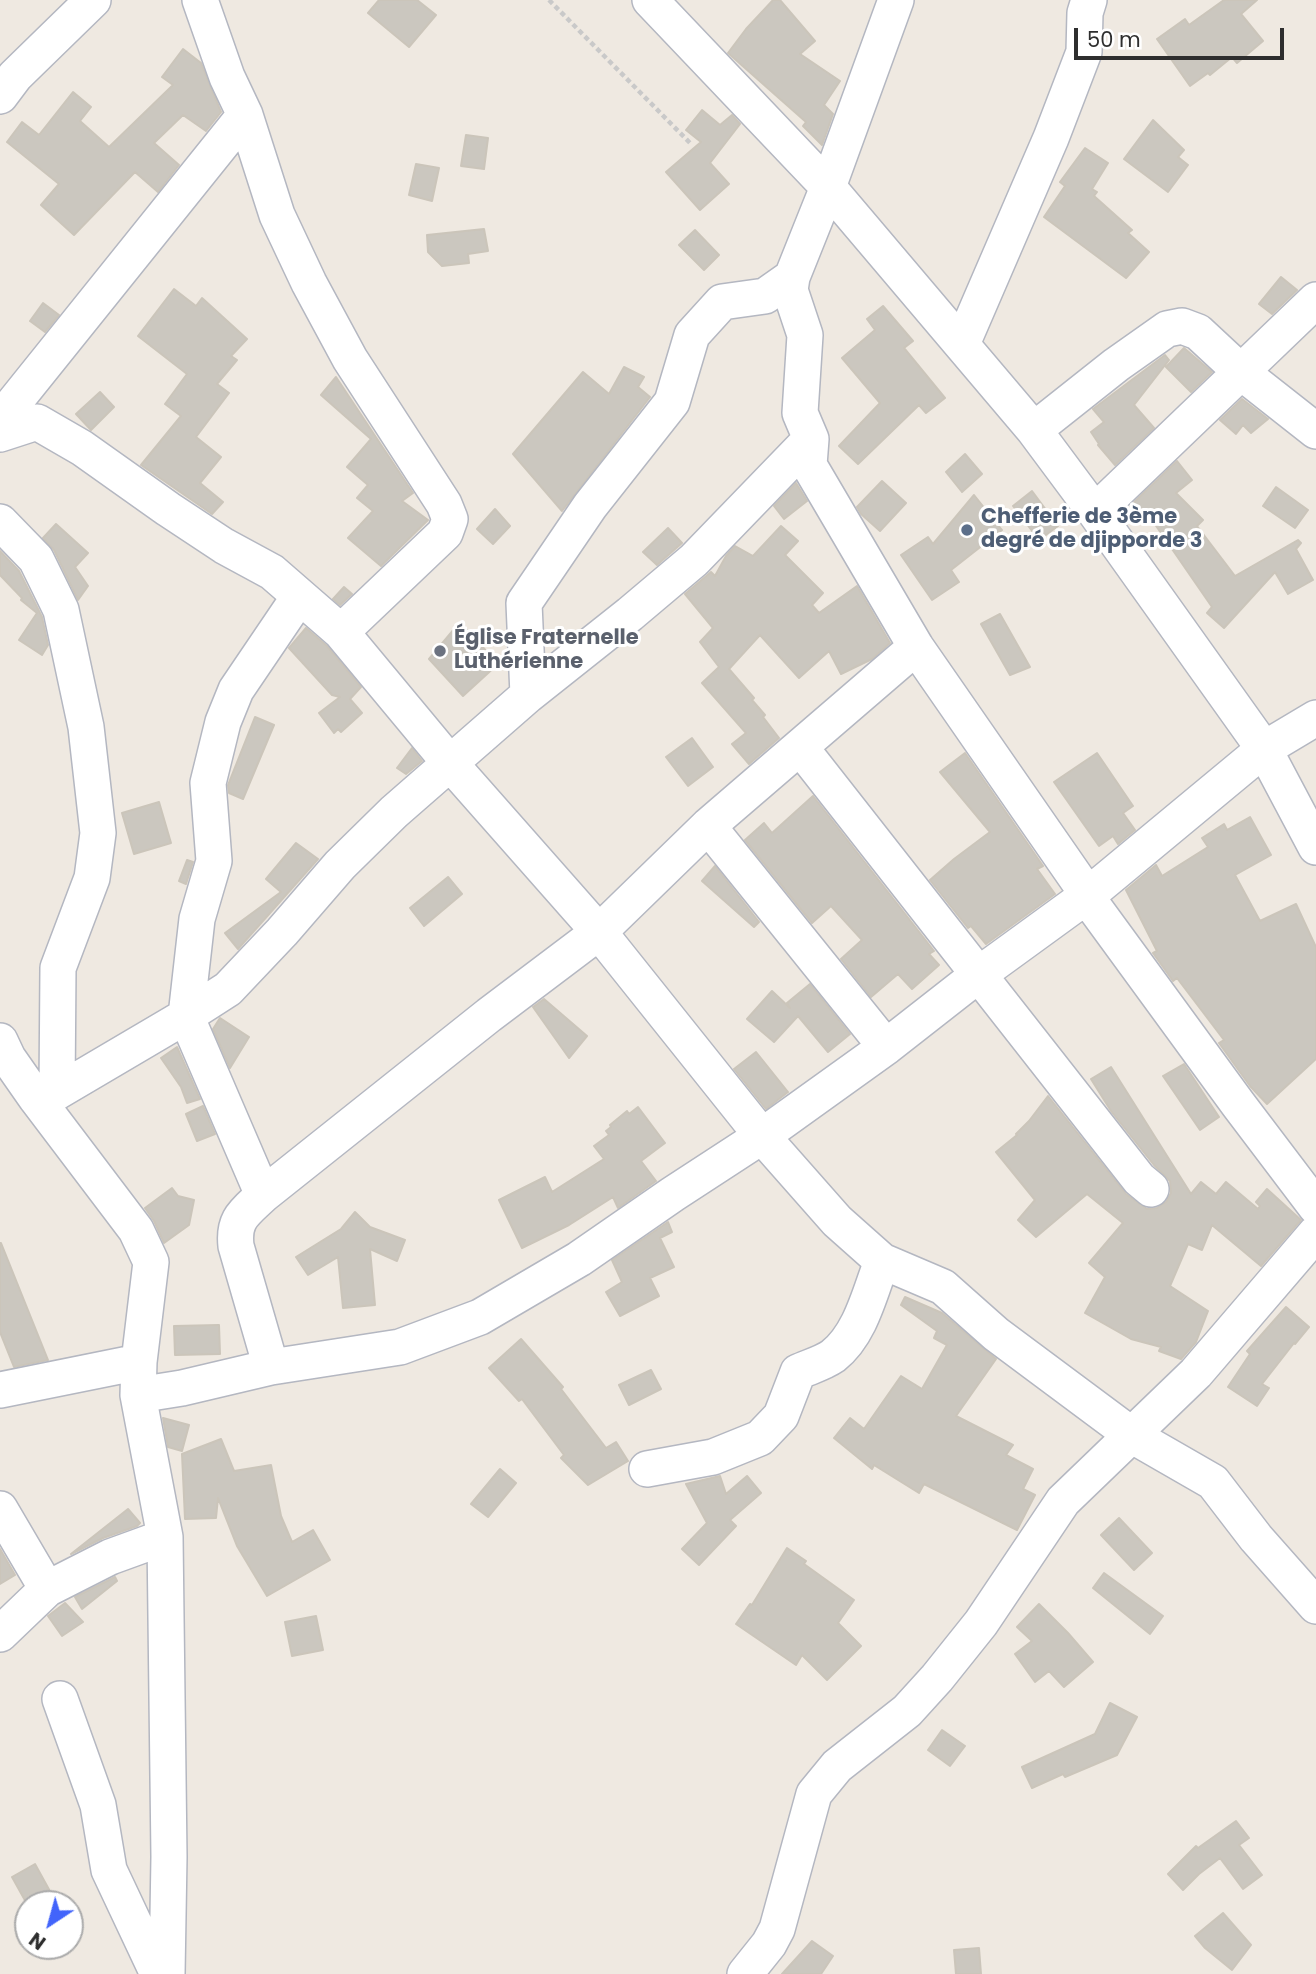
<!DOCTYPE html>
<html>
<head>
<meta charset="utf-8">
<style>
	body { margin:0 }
	#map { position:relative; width:1316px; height:1974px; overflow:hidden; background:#efe9e1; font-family:Poppins,sans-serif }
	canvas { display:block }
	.north { position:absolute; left:14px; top:1890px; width:70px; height:70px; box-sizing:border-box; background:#fff; border:2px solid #ababab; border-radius:50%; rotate:216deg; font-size:19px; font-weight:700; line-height:28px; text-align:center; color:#2e2e2e }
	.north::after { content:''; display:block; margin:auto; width:24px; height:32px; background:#4264fb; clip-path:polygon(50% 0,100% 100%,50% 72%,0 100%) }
	.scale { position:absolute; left:1074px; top:28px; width:210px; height:32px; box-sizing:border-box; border:4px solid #2e2e2e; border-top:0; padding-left:9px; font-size:21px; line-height:24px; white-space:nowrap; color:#2e2e2e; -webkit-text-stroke:5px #fff; paint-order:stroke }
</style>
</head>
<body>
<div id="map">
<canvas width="1316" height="1974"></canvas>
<div class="north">N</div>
<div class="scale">50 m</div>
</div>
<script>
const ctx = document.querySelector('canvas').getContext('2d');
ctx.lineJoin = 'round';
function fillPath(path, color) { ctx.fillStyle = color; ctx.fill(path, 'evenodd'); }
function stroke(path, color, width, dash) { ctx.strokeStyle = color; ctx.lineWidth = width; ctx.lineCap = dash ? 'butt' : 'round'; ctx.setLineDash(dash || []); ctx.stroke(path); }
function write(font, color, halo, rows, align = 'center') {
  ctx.font = font + ' Poppins,sans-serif'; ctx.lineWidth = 6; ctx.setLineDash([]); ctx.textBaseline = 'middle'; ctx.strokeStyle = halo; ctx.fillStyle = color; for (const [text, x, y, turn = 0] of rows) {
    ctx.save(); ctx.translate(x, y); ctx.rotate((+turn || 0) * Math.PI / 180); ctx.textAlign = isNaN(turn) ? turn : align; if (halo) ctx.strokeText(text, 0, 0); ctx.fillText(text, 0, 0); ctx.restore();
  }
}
const building = new Path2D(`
	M379 0H417L436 15 409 47 368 13Z
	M773 0H780L815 41 800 54 840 81 824 105 833 114 822 145 803 126 806 122 728 53 746 29Z
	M1224 0H1257L1241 14 1263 41 1237 63 1232 57 1210 75 1208 73 1190 86 1157 39 1185 19 1189 25Z
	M183 49 201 63 221 112 206 131 183 115 154 143 179 165 158 192 135 172 74 235 41 205 59 184 7 142 22 122 39 135 73 92 91 107 80 121 109 147 173 85 162 77Z
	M702 110 720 125 732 115 740 124 710 163 729 184 700 210 666 172 701 142 686 130Z
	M1153 120 1184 150 1178 157 1188 165 1168 192 1124 159Z
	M466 135 488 138 484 169 461 166Z
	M1085 148 1108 163 1092 189 1097 192 1094 196 1132 230 1128 233 1149 252 1126 278 1044 217 1065 186 1060 182Z
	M416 164 439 168 432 201 409 195Z
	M484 229 488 251 468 254 469 263 442 266 428 252 427 235Z
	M695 230 719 255 704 270 679 245Z
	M1281 277 1297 290 1272 314 1259 304Z
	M174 289 196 306 202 298 247 339 231 356 237 360 217 384 229 393 196 437 221 457 200 483 223 502 212 514 141 465 181 416 165 404 187 374 138 336Z
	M43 303 59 315 45 332 30 321Z
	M883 306 913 341 904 348 945 398 926 413 919 405 858 464 839 446 880 403 842 358 875 330 867 319Z
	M1184 348 1212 372 1191 392 1166 367Z
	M1165 355 1169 360 1134 405 1154 428 1115 465 1098 445 1099 444 1091 432 1104 422 1093 409Z
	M624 367 644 377 638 387 650 397 562 511 513 454 583 372 609 394Z
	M336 377 413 493 402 501 428 520 381 566 348 538 373 511 357 498 368 485 347 467 371 439 321 395Z
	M100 392 114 407 91 430 76 414Z
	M1242 399 1268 419 1251 433 1243 425 1236 434 1220 420Z
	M965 454 982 474 962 492 946 472Z
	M1177 461 1192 480 1176 493 1203 520 1197 526 1235 576 1298 540 1301 543 1296 549 1313 580 1288 594 1275 572 1224 628 1207 613 1212 607 1152 520 1148 523 1131 505Z
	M882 481 906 503 880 531 861 514 857 507Z
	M796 483 807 501 784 519 774 506Z
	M1276 487 1308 510 1295 528 1263 506Z
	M1032 491 1058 526 1039 540 1013 506Z
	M974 495 1002 530 951 570 959 582 932 600 901 555 928 537 933 544Z
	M495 509 510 526 493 544 477 529Z
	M56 524 88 553 75 567 88 586 78 600 54 550 43 538Z
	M781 526 798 541 785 555 823 593 812 605 819 613 857 586 890 643 872 659 841 674 829 651 799 678 760 635 729 669 754 698 752 700 765 715 763 717 779 738 749 764 732 744 746 733 702 683 719 667 700 642 713 628 685 594 711 572 715 576 726 556 735 546 753 556Z
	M668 528 682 543 657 565 643 552Z
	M0 551 19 571 42 617 48 645 42 655 19 640 37 613 21 600 22 598 0 575Z
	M344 587 352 594 340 605 333 599Z
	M1000 614 1030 667 1010 675 981 624Z
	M460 622 498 664 463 696 429 659Z
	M306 628 327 646 361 687 350 699 362 713 341 732 338 729 334 733 319 713 340 697 332 695 289 648Z
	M255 717 274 725 243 799 229 793 228 785Z
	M692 738 713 767 688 786 666 757Z
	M412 748 422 761 406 774 397 768Z
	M965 753 1043 866 1037 869 1055 894 986 944 971 926 968 928 930 880 954 859 990 832 940 772Z
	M1097 753 1133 806 1123 813 1135 830 1118 844 1113 836 1099 846 1054 782Z
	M813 796 934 951 929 954 939 965 912 989 898 974 871 997 841 959 862 940 831 906 812 923 745 840 764 823 772 833Z
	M159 802 171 843 134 854 122 813Z
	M1250 817 1271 855 1235 875 1260 921 1296 904 1316 947V1059L1267 1104 1250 1086 1219 1043 1224 1040 1177 978 1173 981 1153 953 1157 951 1126 890 1156 865 1162 876 1208 847 1202 838 1224 824 1227 830Z
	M296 843 318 859 238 949 225 933 281 892 266 879Z
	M187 860 193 862 186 884 179 881Z
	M715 866 759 922 754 927 702 881Z
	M448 877 462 894 424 926 410 908Z
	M810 984 850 1034 828 1052 798 1016 774 1042 747 1019 772 991 790 1008 787 1003Z
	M544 999 587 1036 569 1058 533 1007Z
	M220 1018 249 1037 230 1068 213 1029Z
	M177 1047 200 1099 187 1103 181 1087 161 1058Z
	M756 1052 788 1092 766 1109 734 1069Z
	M1184 1064 1219 1117 1200 1130 1163 1076Z
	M1111 1067 1191 1194 1201 1182 1216 1194 1226 1182 1258 1209 1260 1206 1256 1202 1267 1189 1301 1220 1261 1266 1212 1225 1202 1250 1188 1244 1170 1286 1208 1311 1196 1342 1181 1359 1159 1351 1161 1347 1131 1339 1085 1313 1105 1277 1089 1263 1123 1223 1087 1194 1036 1237 1018 1220 1035 1200 996 1152 1017 1135 1016 1134 1029 1121 1048 1096 1126 1194 1147 1209 1157 1208 1166 1202 1171 1193 1170 1181 1154 1165 1111 1111 1091 1079Z
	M203 1106 215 1134 197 1141 186 1114Z
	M638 1107 665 1143 641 1161 656 1181 618 1208 613 1197 569 1225 522 1248 499 1200 545 1177 552 1192 604 1159 594 1146 609 1135 606 1131 611 1127 610 1125 627 1111 629 1114Z
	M172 1188 178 1196 194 1200 189 1225 164 1243 154 1221 145 1208Z
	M355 1212 370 1227 405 1240 397 1261 370 1249 375 1305 343 1308 338 1257 308 1275 296 1257 341 1229Z
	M668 1222 672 1232 660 1238 674 1267 650 1278 659 1296 620 1316 606 1292 622 1282 612 1260Z
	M0 1243H1L48 1360 14 1367 0 1332Z
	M905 1297 942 1313 996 1359 956 1416 1013 1445 1006 1455 1033 1469 1023 1489 1035 1495 1017 1530 924 1484 919 1493 874 1465 872 1469 834 1438 850 1418 864 1429 901 1376 922 1389 947 1345 934 1338 937 1331 901 1305Z
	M1286 1307 1309 1327 1295 1344 1294 1343 1262 1384 1269 1388 1257 1406 1228 1387 1250 1354 1247 1351Z
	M219 1325 220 1354 175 1355 174 1326Z
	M521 1339 563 1387 561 1389 606 1448 616 1442 628 1461 588 1485 561 1458 564 1455 522 1399 519 1401 489 1368Z
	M651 1370 661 1389 629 1405 619 1385Z
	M163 1418 189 1425 182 1451 168 1447Z
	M221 1439 234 1471 271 1465 281 1516 292 1542 313 1530 330 1560 267 1596 237 1546 218 1498 216 1518 185 1519 182 1454Z
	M500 1469 516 1483 488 1517 471 1504Z
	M720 1476 726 1494 747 1476 761 1493 730 1520 736 1526 699 1565 682 1549 707 1523 686 1484Z
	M128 1509 140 1523 137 1526 103 1538 71 1554Z
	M1119 1518 1152 1553 1134 1570 1101 1535Z
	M787 1548 806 1561 804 1564 854 1600 838 1623 861 1646 827 1680 802 1655 796 1665 736 1624 750 1604 752 1605Z
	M0 1549 15 1575 0 1584Z
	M1104 1573 1163 1616 1150 1634 1093 1588Z
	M115 1577 117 1581 82 1609 75 1597Z
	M65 1603 83 1622 62 1636 48 1616Z
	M1039 1604 1068 1633 1093 1662 1064 1687 1049 1671 1035 1682 1015 1654 1032 1641 1017 1627Z
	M316 1616 323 1650 292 1656 285 1622Z
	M1110 1703 1137 1717 1117 1755 1065 1777 1063 1774 1032 1788 1022 1767 1095 1734Z
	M942 1730 965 1746 950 1766 928 1750Z
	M1236 1821 1249 1838 1239 1845 1262 1875 1243 1889 1220 1858 1199 1874 1183 1890 1168 1874 1196 1846 1198 1848Z
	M35 1864 57 1904H27L12 1877Z
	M1223 1913 1251 1945 1232 1970 1205 1948 1195 1936Z
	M812 1941 833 1956 821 1974H782Z
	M979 1948 981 1974H956L954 1950Z`);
const path = new Path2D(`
	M549 0 692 145`);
const minor = new Path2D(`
	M200 0 227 77 245 115 277 215 309 283 350 359 444 504 450 519 445 533 341 632
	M650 0 828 187 1034 430 1095 512 1264 749 1316 847
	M896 0 828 187 792 277 790 290 805 335 800 413 811 439 809 465 916 647 1088 895
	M0 96 15 76 93 0
	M962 344 1051 138 1084 52 1085 13 1089 0
	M0 420 245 115
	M1034 430 1116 365 1167 329 1182 326 1198 332 1241 372 1316 431
	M0 434 37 422 82 448 168 509 224 546 272 572 341 632 449 762 599 932 762 1136 837 1221 882 1261 943 1287 996 1334 1133 1436 1213 1482 1256 1538 1316 1606
	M1095 512 1316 300
	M0 522 36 559 61 610 86 727 98 833 92 878 58 968 57 1092
	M528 695 524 603 590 506 672 402 692 335 722 302 765 296 792 277
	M800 747 1139 1179 1151 1189
	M708 826 886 1047
	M1086 896 1238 1104 1316 1207
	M0 1041 8 1058 36 1098 136 1230 151 1262 139 1362 138 1395
	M36 1098 57 1092 186 1016 197 919 214 861 208 783 223 722 236 690 299 597
	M263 1195 186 1016 228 989 282 932 340 865 394 812 528 695 630 614 694 560 811 439
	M271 1367 236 1246C233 1219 244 1213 263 1195L489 1015 599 932 708 826 916 647
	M0 1390 139 1362
	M647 1469 713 1457 760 1438 781 1416 798 1372C809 1367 823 1363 833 1356 861 1334 870 1292 882 1261
	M0 1509 47 1589
	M0 1634 47 1589 110 1557 165 1537
	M60 1699 98 1805 109 1870 158 1974
	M167 1974 169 1857 165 1537 138 1395 182 1388 271 1367 400 1347 480 1317 579 1259 673 1194 762 1136 886 1047 978 975 1088 895 1264 749 1316 718
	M745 1974 769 1944 777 1929 814 1794 837 1766 907 1711 937 1678 981 1623 1063 1501 1196 1373 1316 1233`);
const markers = [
	[967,530,7,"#5c6f8a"],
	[440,651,7,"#6b7280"]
];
const serviceNames = [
	["Chefferie de 3ème",981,518],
	["degré de djipporde 3",981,542]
];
const worshipNames = [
	["Église Fraternelle",454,639],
	["Luthérienne",454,663]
];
fillPath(building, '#cbc7bf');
stroke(building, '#cbc5ba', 2);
stroke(minor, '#b4b7c1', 38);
stroke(path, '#c9c9c9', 4.5, [5, 3.5]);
stroke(minor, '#fff', 35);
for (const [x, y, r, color] of markers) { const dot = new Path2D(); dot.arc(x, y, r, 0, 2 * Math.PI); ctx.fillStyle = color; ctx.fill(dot); stroke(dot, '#fff', 2.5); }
write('bold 21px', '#4e5e75', '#fff', serviceNames, 'left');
write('bold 21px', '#5b616d', '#fff', worshipNames, 'left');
</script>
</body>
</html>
